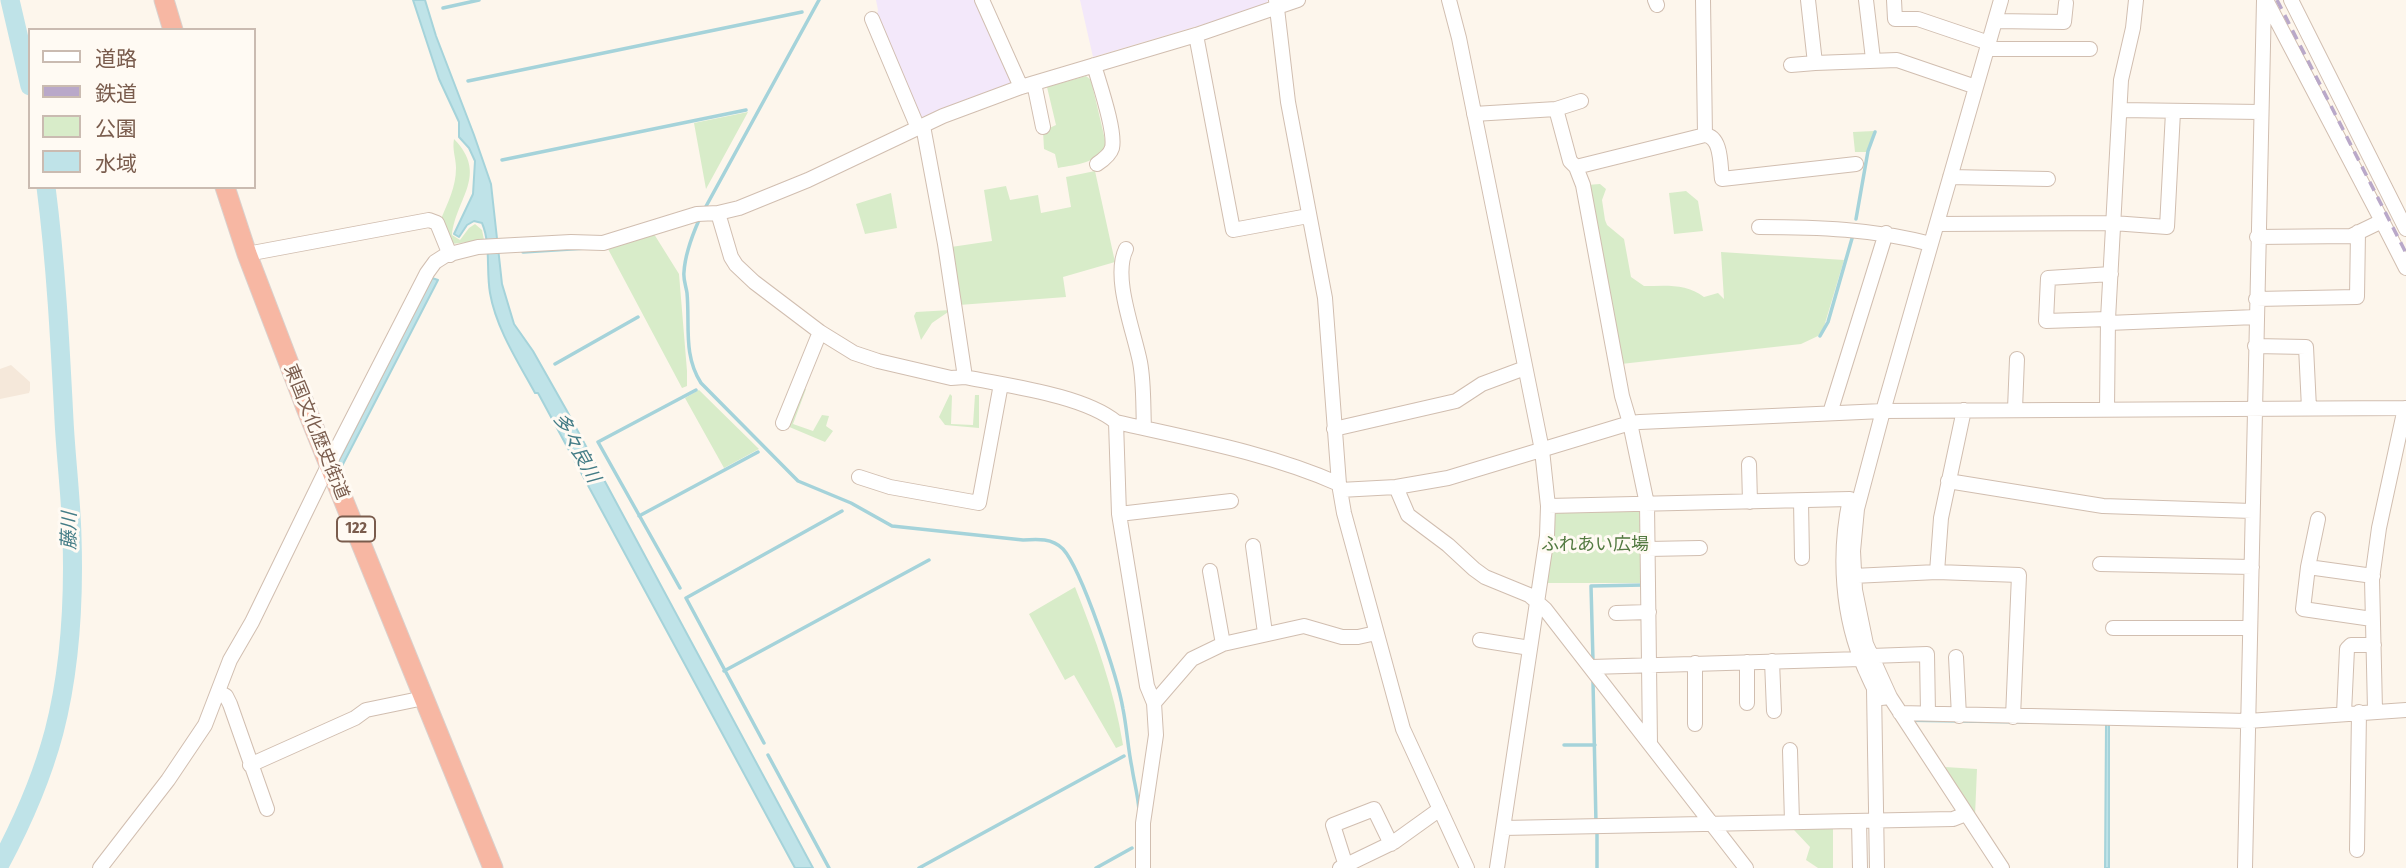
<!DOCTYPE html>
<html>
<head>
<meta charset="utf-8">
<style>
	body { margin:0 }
	#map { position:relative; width:2406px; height:868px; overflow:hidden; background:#fdf6ec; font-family:"Fira Sans Condensed","Noto Sans JP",sans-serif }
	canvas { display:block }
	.legend { position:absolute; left:28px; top:28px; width:228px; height:161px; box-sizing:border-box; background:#fffaf3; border:2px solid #cabbb1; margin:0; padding:9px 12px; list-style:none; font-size:21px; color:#7a5c4d }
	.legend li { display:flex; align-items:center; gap:14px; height:35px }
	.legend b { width:35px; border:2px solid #cabbb1 }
</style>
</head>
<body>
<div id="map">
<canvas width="2406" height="868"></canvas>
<ul class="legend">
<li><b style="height:9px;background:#fff"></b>道路</li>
<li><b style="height:9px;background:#b9a8c9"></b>鉄道</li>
<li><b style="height:19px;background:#d8ecc9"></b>公園</li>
<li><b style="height:19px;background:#bfe3e8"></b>水域</li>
</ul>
</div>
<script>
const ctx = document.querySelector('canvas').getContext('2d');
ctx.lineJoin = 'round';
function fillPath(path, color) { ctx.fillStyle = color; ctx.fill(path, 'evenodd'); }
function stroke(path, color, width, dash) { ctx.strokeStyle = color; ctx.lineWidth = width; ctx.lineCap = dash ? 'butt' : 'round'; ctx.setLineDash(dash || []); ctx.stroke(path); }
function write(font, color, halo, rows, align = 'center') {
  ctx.font = font + ' "Fira Sans Condensed","Noto Sans JP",sans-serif'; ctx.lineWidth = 6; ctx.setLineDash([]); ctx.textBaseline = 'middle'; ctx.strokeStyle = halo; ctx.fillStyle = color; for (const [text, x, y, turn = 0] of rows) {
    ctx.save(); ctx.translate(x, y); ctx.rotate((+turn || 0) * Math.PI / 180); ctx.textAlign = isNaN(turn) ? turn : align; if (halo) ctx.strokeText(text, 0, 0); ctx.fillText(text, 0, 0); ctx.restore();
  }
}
const residential = new Path2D(`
	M11 365 30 382V390L29 393 0 399V369Z`);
const education = new Path2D(`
	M876 0H974L1014 83 919 123 876 19 878 10Z
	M1080 0H1268L1265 6 1093 57Z`);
const green = new Path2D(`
	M1086 76 1091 80 1106 144C1098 164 1077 164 1058 168L1055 154 1044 149 1043 131 1056 125 1047 87Z
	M748 112 706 189 694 123Z
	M1874 131 1867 152H1855L1853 132Z
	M454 139C489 175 456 198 452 235L460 240 469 228 475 224 482 230 484 240 452 244 441 219C448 202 456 187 456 168 456 158 452 150 454 139Z
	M1095 171 1115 262 1063 277 1066 297 959 305 951 247 992 241 984 190 1006 186 1010 200 1038 195 1041 213 1071 207 1066 177Z
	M1600 184 1606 189 1602 200 1605 220 1607 225 1624 239 1631 277 1644 286C1666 286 1686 283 1704 297L1718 293 1724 299 1721 252 1844 260 1823 330 1818 336 1801 344 1621 364 1587 185Z
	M1686 191 1698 201 1703 231 1674 234 1669 193Z
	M891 193 897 228 865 234 856 204Z
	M654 234 679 274 687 371V386L682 388 608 249Z
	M951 310 932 323 921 340 914 316 916 312Z
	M802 388 806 389 793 424 813 431 822 415 829 416 826 426 833 431 825 442 787 426Z
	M699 390 759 449 724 468 685 398Z
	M950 394 952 396 951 424 973 425 975 395H979V428L945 425 939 417Z
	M1639 507 1643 583H1546L1553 509Z
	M1075 587C1096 640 1114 689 1123 745L1116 748 1074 675 1065 680 1029 614Z
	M1945 767 1977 769 1975 816Z
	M1833 828V868H1818L1806 860 1810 847 1794 830Z`);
const water = new Path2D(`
	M413 0H425L436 36 474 135 491 184 502 284 514 324 533 351 567 411 813 868H795L538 393H535C518 362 496 328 490 293 486 270 491 244 482 223L474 221 467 225 459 237 454 234 473 194 475 161 469 148 459 137V122L439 79Z
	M432 278 438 280 341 468 338 462Z
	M1911 717 2109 722V868H2105L2106 724 1911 721Z`);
const stream = new Path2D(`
	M443 8 479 0
	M468 81 802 12
	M502 160 746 110
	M704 210 819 0
	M1856 219 1868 151 1875 132
	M699 220C692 236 685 254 684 272 683 279 686 286 687 293 690 325 683 355 701 383L798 481 851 503 892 526 1023 540C1038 539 1052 538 1063 549 1082 570 1118 679 1123 709 1127 729 1128 749 1132 768 1134 782 1138 795 1139 810
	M523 252 587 248
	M1820 336 1828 322 1853 235
	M555 364 638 317
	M639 516 758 452
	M680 588 598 442 696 390
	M1593 661 1591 586 1644 585
	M724 671 929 560
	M1593 681 1596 824
	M764 743 686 598 842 511
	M1564 745H1595
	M768 755 829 868
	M1597 832V868
	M919 868 1124 756
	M1096 868 1132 848`);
const river = new Path2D(`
	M10 0 30 86
	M0 864C22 823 42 777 54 732 70 670 74 600 72 537 71 498 66 459 64 420 60 342 56 265 46 187`);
const minor = new Path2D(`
	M982 0 1021 87
	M1276 0 1288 102 1325 298 1339 484 1344 513 1403 729 1467 868
	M1449 0 1459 38 1542 450 1548 506 1547 536 1497 868
	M1655 0 1657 5
	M1703 0 1705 135
	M1808 0 1815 63 1897 60 1976 87
	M1866 0 1873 59
	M1894 0 1895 19H1918L1989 43
	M2001 0 1883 411 1857 509 1853 551 1855 590 1866 644 1890 697 2002 868
	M2291 0 2406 229
	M872 19 918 128
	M1995 21 2064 22 2066 3
	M1196 35 1233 230 1308 216
	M1987 49H2090
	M1094 65C1099 83 1116 131 1112 148 1110 155 1103 160 1097 164
	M1791 65 1815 63
	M1034 83 1043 127
	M1556 109 1570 161 1576 167 1583 185 1622 396 1630 423 1647 504 1650 744
	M2120 110 2260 112
	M1474 114 1556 109 1581 101
	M923 126 945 244 965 377
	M1576 167 1705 135C1722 137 1720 165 1722 179L1856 164
	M1950 177 2048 179
	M718 213 731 257 736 265 754 282 820 332 854 353 878 361 951 378 965 377C1008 386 1083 395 1116 422 1191 439 1269 453 1339 484
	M2382 221 2406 268
	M1937 224 2113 223 2167 227 2173 112
	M1759 227C1818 227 1874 229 1931 244
	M2257 237 2351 236 2382 221 2266 0
	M1126 249C1112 277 1134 331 1140 362 1144 383 1143 407 1144 428
	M247 254 429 220 437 223 450 255
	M2256 299 2357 297 2358 232
	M2108 319 2046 321 2048 278 2111 274
	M2108 323 2256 317
	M2255 346 2306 347 2309 408
	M2015 409 2017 359
	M2107 409 2108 319 2121 80 2133 28 2136 0
	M1830 413 1886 233
	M1116 422 1119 514 1147 686 1154 703
	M783 423 820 332
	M1334 429 1456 401 1482 384 1525 368
	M1749 464 1750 502
	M859 477 890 487 979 503 1001 384
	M1948 481 2103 506 2252 511
	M1396 487 1408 515 1448 545 1474 569 1485 577 1529 595 1545 609 1746 868
	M1340 490 1396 487 1448 478 1630 423 1640 422 1883 411 2406 408
	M1801 501 1802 558
	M1548 506 1850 499C1838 555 1842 617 1865 669 1870 679 1873 690 1881 698L1890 697
	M1119 514 1231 501
	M2318 519 2308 567 2303 609 2372 619
	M1253 546 1265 633
	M1648 549 1700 548
	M2100 564 2252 567
	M2308 567 2373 576
	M1210 571 1223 644
	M1937 572 1941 518 1964 410
	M1853 576 1937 572 2019 575 2013 717
	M1616 613 1649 612
	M2113 628H2250
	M1480 640 1530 648
	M1956 657 1959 716
	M1772 661 1774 711
	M1747 662V703
	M1591 667 1861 659 1871 656 1927 654 1928 713
	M1874 689 1877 868
	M219 692 226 696 230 704 267 809
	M2375 710 2372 579 2379 528 2405 408
	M1900 713 2248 721 2406 710
	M2344 713 2347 649 2351 645H2374
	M1695 724V663
	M1790 750 1792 822
	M250 765 355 718 366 710 424 698
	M1859 821 1860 868
	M1503 828 1953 819 1966 814
	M2357 850 2359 712
	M1346 866 1333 825 1374 809 1391 844
	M100 868 168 780 205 725 230 660 252 622 329 464 427 273 435 262 446 255 478 247 571 242 603 243 697 214 718 213 739 208 808 180 943 116 1021 87 1196 35 1298 0
	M1143 868V823L1156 735 1154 703 1192 659 1223 644 1304 626 1342 637H1358L1376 633
	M1340 868 1394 842 1440 809
	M2245 868 2264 0`);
const highway = new Path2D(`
	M164 0 173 30
	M225 187 247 254 306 408 493 868`);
const rail = new Path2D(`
	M2277 0 2406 253`);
const shields = [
	[356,529,38]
];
const shieldNames = [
	["122",356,529]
];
const streetNames = [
	["東国文化歴史街道",316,432,68]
];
const parkNames = [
	["ふれあい広場",1595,545]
];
const waterNames = [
	["多々良川",576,448,61],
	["藤川",70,531,-89]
];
fillPath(residential, '#f5e8da');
fillPath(education, '#f3e8fa');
fillPath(green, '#d8ecc9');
fillPath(water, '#bfe3e8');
stroke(water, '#a5d3da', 2);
stroke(stream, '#a5d3da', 3.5);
stroke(river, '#bfe3e8', 19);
stroke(minor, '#d1beb0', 16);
stroke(highway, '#dad1cd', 21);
stroke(minor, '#fff', 14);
stroke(highway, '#f7b7a3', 19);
stroke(rail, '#b9a8c9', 3.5, [10, 7]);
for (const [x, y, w] of shields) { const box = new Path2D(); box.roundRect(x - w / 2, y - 12.5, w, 25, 5); ctx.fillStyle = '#fffaf3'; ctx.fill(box); stroke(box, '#7a5c4d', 2); }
write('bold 16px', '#7a5c4d', null, shieldNames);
write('18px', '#7a5c4d', '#fffaf3', streetNames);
write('18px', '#537a41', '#fffaf3', parkNames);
write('italic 19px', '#437c86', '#fffaf3', waterNames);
</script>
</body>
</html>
